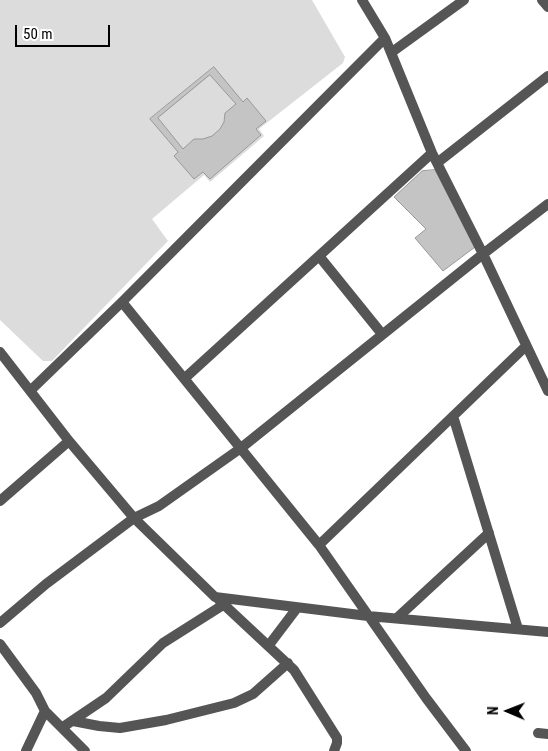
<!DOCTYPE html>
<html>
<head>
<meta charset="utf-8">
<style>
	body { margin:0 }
	#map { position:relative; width:548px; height:751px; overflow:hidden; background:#fff; font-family:"Roboto Condensed",sans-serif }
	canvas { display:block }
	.north { position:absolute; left:483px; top:686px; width:50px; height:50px; -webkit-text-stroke:4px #fff; paint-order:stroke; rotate:271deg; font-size:14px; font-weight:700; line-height:20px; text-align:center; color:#000 }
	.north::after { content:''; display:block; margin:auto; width:18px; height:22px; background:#000; clip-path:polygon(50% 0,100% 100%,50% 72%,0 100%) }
	.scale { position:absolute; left:15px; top:25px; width:95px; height:22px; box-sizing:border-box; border:2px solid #000; border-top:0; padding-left:6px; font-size:15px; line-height:18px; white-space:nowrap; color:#000; -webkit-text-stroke:4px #fff; paint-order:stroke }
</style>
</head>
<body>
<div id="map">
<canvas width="548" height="751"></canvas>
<div class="north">N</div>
<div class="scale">50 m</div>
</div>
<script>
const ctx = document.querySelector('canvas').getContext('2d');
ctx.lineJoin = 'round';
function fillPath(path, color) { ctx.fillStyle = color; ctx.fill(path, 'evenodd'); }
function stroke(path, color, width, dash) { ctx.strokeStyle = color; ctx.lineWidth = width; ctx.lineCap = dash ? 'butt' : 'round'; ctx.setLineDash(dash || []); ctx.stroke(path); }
const green = new Path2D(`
	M0 0H312L345 57 343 63 259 129 264 136 210 182 204 175 152 219 168 241 52 361H43L0 320Z`);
const building = new Path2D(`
	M214 67 243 102 247 98 266 121 256 129 261 135 210 179 203 172 194 179 174 156 178 152 150 119Z
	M210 75 236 104 225 113 224 122 220 129 212 136 203 139H194L183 149 158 118Z
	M435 170 475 247 443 271 415 238 426 229 394 197 422 171Z`);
const street = new Path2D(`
	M362 0 385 38 432 153 483 254 548 391
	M542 0 548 7
	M392 52 464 0
	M437 163 548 76
	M319 256 382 334
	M122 302 319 545
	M0 352 69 441 134 518 215 597 368 616 548 632
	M185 378 432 153
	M31 390 122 302 385 38
	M453 416 518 629
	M0 501 69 441
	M219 600 294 670 337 738V743L334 751
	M397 618 489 533
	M0 623 46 584 134 518 159 506 241 448 483 254 548 204
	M0 644 36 693 45 711 85 751
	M269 645 297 608
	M73 721 99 726 120 728 166 720 234 703 253 694 288 663
	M63 727 106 698 163 643 223 605
	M538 733 548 734
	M26 751 45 711
	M466 751 426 698 319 545 526 346`);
fillPath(green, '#dcdcdc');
fillPath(building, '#c4c4c4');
stroke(building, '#999', 1);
stroke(street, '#555', 10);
</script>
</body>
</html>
